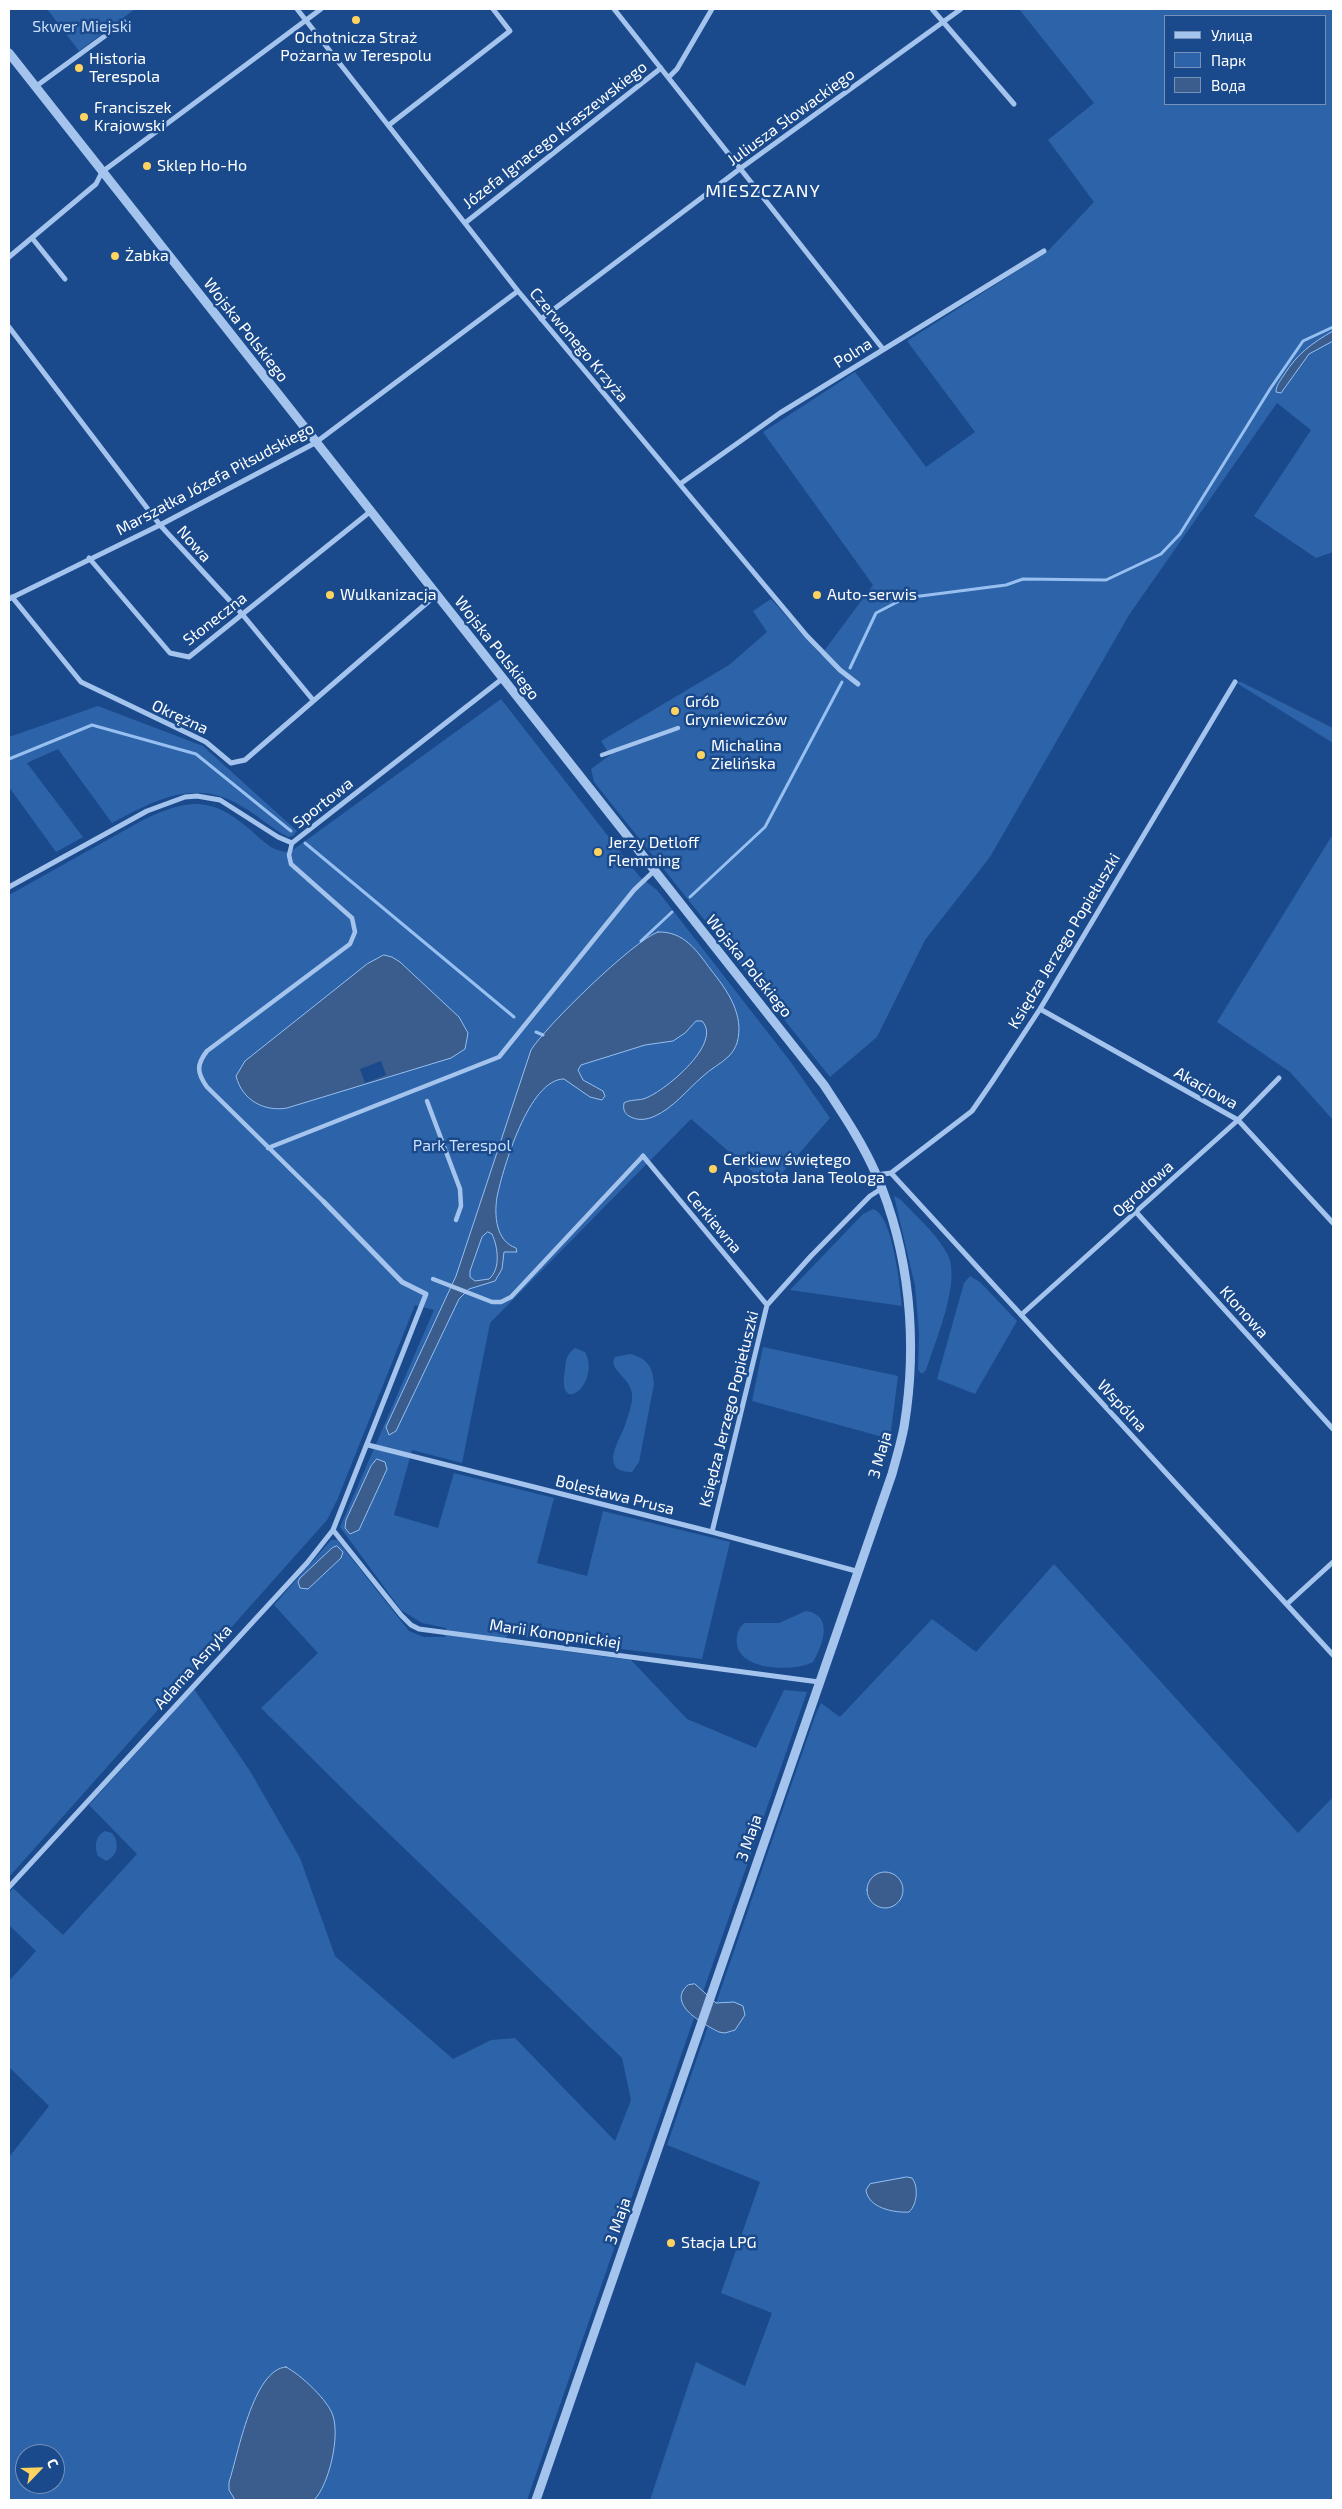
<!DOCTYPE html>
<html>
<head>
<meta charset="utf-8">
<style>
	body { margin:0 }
	#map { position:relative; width:1342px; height:2509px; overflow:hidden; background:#1a4a8b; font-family:"Exo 2",sans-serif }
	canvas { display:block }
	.frame { position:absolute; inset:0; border:10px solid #fff; pointer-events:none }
	.legend { position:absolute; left:1164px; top:15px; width:162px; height:90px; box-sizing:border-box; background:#1a4a8b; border:1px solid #7692b9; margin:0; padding:6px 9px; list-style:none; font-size:15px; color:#fff }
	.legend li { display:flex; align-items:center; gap:10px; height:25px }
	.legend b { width:25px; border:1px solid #7692b9 }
	.north { position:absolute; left:15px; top:2444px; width:50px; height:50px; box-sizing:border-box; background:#1a4a8b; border:1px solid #7692b9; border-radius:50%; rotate:66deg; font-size:14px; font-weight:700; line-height:20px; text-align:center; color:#fff }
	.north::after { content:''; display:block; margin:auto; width:18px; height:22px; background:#ffd360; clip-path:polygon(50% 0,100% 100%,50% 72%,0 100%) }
</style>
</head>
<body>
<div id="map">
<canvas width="1342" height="2509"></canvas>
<div class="frame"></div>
<ul class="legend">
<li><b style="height:6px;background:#a4c4ed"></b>Улица</li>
<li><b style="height:14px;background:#2c63a9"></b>Парк</li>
<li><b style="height:14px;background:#3a5d8d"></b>Вода</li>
</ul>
<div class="north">С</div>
</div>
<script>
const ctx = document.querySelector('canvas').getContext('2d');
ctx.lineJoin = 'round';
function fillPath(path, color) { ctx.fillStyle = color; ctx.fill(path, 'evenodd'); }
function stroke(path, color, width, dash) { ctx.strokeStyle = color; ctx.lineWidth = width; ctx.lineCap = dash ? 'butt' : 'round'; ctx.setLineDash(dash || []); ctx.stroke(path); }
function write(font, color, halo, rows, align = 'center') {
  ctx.font = font + ' "Exo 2",sans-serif'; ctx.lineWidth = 5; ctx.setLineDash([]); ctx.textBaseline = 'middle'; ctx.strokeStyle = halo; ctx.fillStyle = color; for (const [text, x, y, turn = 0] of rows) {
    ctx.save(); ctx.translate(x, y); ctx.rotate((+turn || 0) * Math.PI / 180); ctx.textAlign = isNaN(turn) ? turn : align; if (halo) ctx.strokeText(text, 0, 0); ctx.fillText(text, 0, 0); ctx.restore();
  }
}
const green = new Path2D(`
	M47 9H135L79 51Z
	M1019 9H1333V552L1316 558 1254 516 1311 430 1277 403 1129 615 990 857 925 940 877 1037 830 1077 594 782 591 769 610 755 601 741 729 665 767 632 753 611 771 599 821 655 873 585 763 432 855 372 926 467 975 432 907 341 1047 252 1094 202 1048 140 1094 103ZM1166 16H1326V104H1166Z
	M1235 682H1241L1333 728V743Z
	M501 699 640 877 657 890 790 1061 830 1118 770 1187 691 1119 490 1323 462 1463 412 1450 394 1515 438 1528 454 1473 554 1498 537 1563 587 1576 603 1511 730 1542 702 1659 508 1635 502 1643 631 1660 687 1719 756 1748 784 1690 807 1692 527 2500H9V2157L49 2106 9 2067V1981L36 1951 9 1925V1893L13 1888 63 1935 137 1854 89 1805 194 1689 250 1771 300 1858 335 1956 453 2059 491 2040 515 2038 615 2141 631 2100 622 2058 357 1803 261 1708 318 1653 274 1605 331 1540H337L409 1631 424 1637H445L446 1628 422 1623 401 1610 340 1527 434 1310 415 1305 338 1498 327 1520 9 1877V895L143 820C192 797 213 797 254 833 266 844 274 852 290 852ZM25 2454H55V2484H25Z
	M98 706 203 746 297 831 293 836 288 837C269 827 254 812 236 803 191 779 152 802 112 823L58 749 27 763 83 837 56 852 9 787V737Z
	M1333 834V1120L1290 1072 1217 1022Z
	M894 1196 900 1199C916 1216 937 1234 948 1255 961 1282 935 1342 926 1370L922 1374 918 1370 919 1334 915 1286Z
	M873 1209C893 1215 900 1287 902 1306L790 1290 863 1214Z
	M970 1276 980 1282 1017 1321 975 1394 937 1379 964 1283Z
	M763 1347 898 1376 890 1439 752 1401Z
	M575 1348 585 1352C602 1383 556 1420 565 1369 566 1360 567 1353 575 1348Z
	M630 1354C647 1358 653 1367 654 1384L639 1462 632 1472C600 1472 617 1444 624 1428 627 1420 630 1410 632 1401 635 1377 607 1372 615 1357Z
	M1054 1564 1298 1833 1333 1797V2500H650L696 2362 745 2386 772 2313 721 2293 760 2182 667 2145 815 1716 821 1703 840 1717 932 1619 976 1652Z
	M806 1611C834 1615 823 1645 813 1662 794 1672 740 1671 737 1644 736 1635 738 1629 744 1623H779Z
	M105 1831 112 1833C120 1843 118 1856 106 1861L98 1856C94 1847 95 1836 105 1831Z`);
const water = new Path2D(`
	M1333 331V341L1309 354 1281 393 1276 392C1276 386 1280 381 1284 375 1297 354 1312 343 1333 331Z
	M658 932C684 931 697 951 711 970 727 990 745 1015 737 1043 735 1048 733 1052 729 1056 721 1064 710 1069 702 1077 687 1090 673 1108 655 1116 647 1120 637 1121 629 1116 624 1113 623 1109 624 1103 630 1099 639 1101 646 1098 666 1090 723 1043 702 1021H696L685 1033 673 1041 645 1045 581 1065 578 1070 583 1080 603 1091 605 1096 602 1100 590 1097 564 1079C529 1079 503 1168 497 1197 494 1216 496 1241 516 1248L517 1252H504L502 1269 495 1281 469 1289 459 1299 396 1431 389 1435 386 1427 456 1276 531 1050C545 1027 634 940 658 932ZM488 1232 492 1234C498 1247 501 1269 489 1279L475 1281 470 1277V1271L482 1237Z
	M384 955 392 957 400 962 459 1017 468 1033 465 1049 451 1058 287 1108C264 1112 242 1100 236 1076L245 1061 367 964Z
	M377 1459 385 1462 387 1469 359 1530 350 1534 345 1528 346 1520 371 1466Z
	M337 1546 343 1552 341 1558 308 1589 300 1588 298 1582 300 1578 332 1548Z
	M867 1890a18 18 0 1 1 36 0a18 18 0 1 1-36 0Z
	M695 1984 716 2003 734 2002 743 2006 745 2015 735 2030 725 2033 719 2032C705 2025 665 2004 688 1985Z
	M907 2177 912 2178C919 2187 917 2205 909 2212 894 2213 868 2208 866 2190L870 2184Z
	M286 2367C300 2374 329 2401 333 2416 340 2437 329 2485 314 2500H235L229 2490V2482C238 2455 253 2369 286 2367Z`);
const pier = new Path2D(`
	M381 1061 386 1075 365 1083 360 1069Z`);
const stream = new Path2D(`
	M850 668 876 613 905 598 1006 585 1023 579 1106 580 1161 554 1180 534 1270 389 1303 341 1333 327
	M9 759 92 725 196 754 291 831
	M305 843 514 1017
	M690 897 765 827 842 682
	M641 941 672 912
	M536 1032 543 1035`);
const pedestrian = new Path2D(`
	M602 755 678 728
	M292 843 289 855 291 864 352 918 355 932 350 944 207 1051C196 1065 197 1073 207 1087L324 1202
	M427 1101 460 1189 461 1206 456 1220
	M268 1148 499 1057 634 890 654 871
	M433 1279 492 1302H501L511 1297 643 1156`);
const minor = new Path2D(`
	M297 9 518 291 807 636 840 670 858 684
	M614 9 883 349
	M932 9 1014 104
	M669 77 677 69 712 9
	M35 87 124 22
	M389 125 510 31 493 9
	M465 223 661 68
	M32 238 65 279
	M9 257 96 184 102 172 321 9
	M541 319 741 168 961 9
	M9 327 160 525 242 614 313 700
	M680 484 780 413 1044 251
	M89 558 170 653 189 657 371 511
	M12 597 81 682 206 742 231 763 245 760 436 595
	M9 599 160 525 315 443 518 291
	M9 887 147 811 185 797 197 796 220 800 278 837 292 843 502 679
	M1040 1009 1238 1120 1333 1223
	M643 1156 767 1305
	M891 1173 1333 1655
	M876 1175 891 1173 972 1111 992 1082 1040 1009 1235 682
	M1136 1212 1333 1429
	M1021 1315 1238 1120 1279 1078
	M368 1445 712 1532 856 1571
	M333 1530 401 1615 411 1625 419 1629 819 1682
	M712 1532 767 1305 811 1256 870 1196 881 1189
	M1287 1604 1333 1562
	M9 1887 307 1563 333 1530 426 1294 402 1282 324 1202`);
const tertiary = new Path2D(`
	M9 53 824 1085C843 1114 862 1142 876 1174 910 1252 918 1343 904 1427 901 1443 896 1459 892 1474L536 2500`);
const markers = [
	[356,20,5,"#ffd360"],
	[79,68,5,"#ffd360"],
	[84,117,5,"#ffd360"],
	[147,166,5,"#ffd360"],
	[115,256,5,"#ffd360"],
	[330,595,5,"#ffd360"],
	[817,595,5,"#ffd360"],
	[675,711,5,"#ffd360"],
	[701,755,5,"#ffd360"],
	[598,852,5,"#ffd360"],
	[713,1169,5,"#ffd360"],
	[671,2243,5,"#ffd360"]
];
const parkNames = [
	["Skwer Miejski",82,27],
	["Park Terespol",462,1146]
];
const poiNames = [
	["Ochotnicza Straż",356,38,"center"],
	["Pożarna w Terespolu",356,56,"center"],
	["Historia",89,59],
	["Terespola",89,77],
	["Franciszek",94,108],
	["Krajowski",94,126],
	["Sklep Ho-Ho",157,166],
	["Żabka",125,256],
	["Wulkanizacja",340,595],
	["Auto-serwis",827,595],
	["Grób",685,702],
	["Gryniewiczów",685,720],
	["Michalina",711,746],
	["Zielińska",711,764],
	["Jerzy Detloff",608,843],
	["Flemming",608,861],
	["Cerkiew świętego",723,1160],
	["Apostoła Jana Teologa",723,1178],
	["Stacja LPG",681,2243]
];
const streetNames = [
	["Juliusza Słowackiego",791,117,-36],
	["Józefa Ignacego Kraszewskiego",555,135,-38],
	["Wojska Polskiego",246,330,52],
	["Czerwonego Krzyża",579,345,50],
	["Polna",853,353,-32],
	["Marszałka Józefa Piłsudskiego",215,479,-28],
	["Nowa",194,544,48],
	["Słoneczna",215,619,-38],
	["Wojska Polskiego",497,648,52],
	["Okrężna",180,717,25],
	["Sportowa",323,803,-38],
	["Księdza Jerzego Popiełuszki",1064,941,-59],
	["Wojska Polskiego",749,966,51],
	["Akacjowa",1206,1088,29],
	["Ogrodowa",1143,1189,-42],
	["Cerkiewna",714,1222,50],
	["Klonowa",1244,1312,48],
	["Wspólna",1122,1406,47],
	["Księdza Jerzego Popiełuszki",729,1409,-76],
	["3 Maja",880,1455,-74],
	["Bolesława Prusa",615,1495,14],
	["Marii Konopnickiej",555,1634,8],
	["Adama Asnyka",193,1667,-48],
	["3 Maja",749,1838,-71],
	["3 Maja",618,2221,-71]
];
const neighbourhoodNames = [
	["MIESZCZANY",763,191]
];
fillPath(green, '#2c63a9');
fillPath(water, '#3a5d8d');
stroke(water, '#97bff0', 1);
fillPath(pier, '#1a4a8b');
stroke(stream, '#97bff0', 3);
stroke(pedestrian, '#a4c4ed', 4.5);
stroke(minor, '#a4c4ed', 5);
stroke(tertiary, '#a4c4ed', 9);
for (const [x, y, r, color] of markers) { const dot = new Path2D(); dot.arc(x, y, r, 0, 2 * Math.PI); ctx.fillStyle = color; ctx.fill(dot); stroke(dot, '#1a4a8b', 2); }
write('16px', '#cadffa', '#1a4a8b', parkNames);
write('16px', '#fff', '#1a4a8b', poiNames, 'left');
write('16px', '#fff', '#1a4a8b', streetNames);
ctx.letterSpacing = '1px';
write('18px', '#fff', '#1a4a8b', neighbourhoodNames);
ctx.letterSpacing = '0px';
</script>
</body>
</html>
